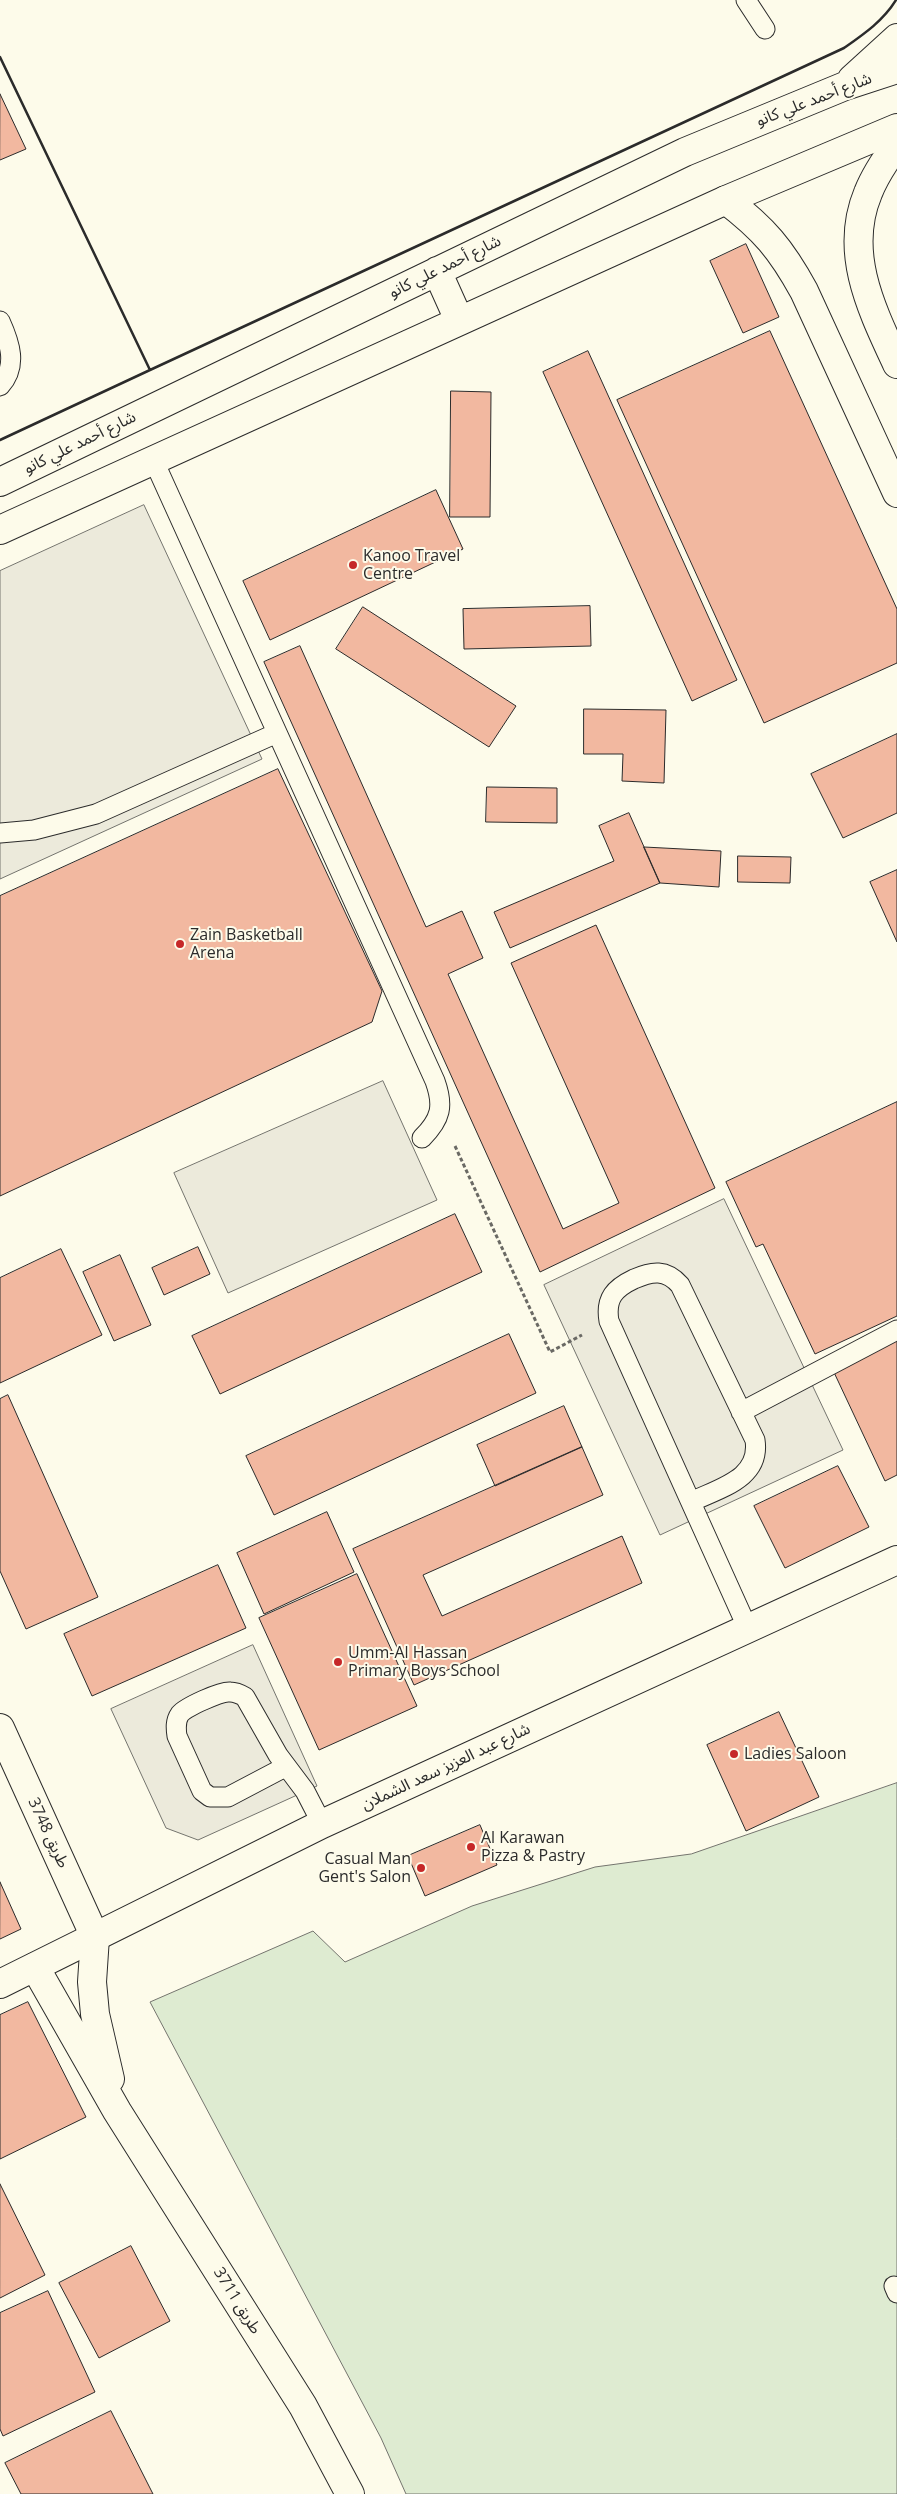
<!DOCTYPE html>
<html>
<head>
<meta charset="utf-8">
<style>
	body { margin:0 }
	canvas { display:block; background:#fdfbea }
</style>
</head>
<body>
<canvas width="897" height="2494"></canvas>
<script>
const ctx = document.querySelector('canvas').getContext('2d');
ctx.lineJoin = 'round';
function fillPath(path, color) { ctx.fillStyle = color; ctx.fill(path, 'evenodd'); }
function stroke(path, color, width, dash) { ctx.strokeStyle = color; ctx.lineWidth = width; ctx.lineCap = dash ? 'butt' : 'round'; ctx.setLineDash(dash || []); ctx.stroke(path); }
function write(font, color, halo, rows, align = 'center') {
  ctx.font = font + ' "Open Sans","Noto Sans Arabic",sans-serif'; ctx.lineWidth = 4; ctx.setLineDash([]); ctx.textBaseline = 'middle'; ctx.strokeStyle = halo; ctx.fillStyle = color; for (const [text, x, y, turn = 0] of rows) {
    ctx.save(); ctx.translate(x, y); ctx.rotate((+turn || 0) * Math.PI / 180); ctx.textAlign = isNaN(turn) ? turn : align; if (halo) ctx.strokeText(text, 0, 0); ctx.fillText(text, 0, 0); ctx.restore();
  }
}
const green = new Path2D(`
	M897 1783V2494H406L381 2438 150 2002 313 1931 345 1962 472 1906 595 1867 691 1854Z`);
const parking = new Path2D(`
	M144 505 262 759 0 879V571Z
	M383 1081 437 1200 228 1293 174 1173Z
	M724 1199 843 1450 660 1535 544 1285Z
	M253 1645 317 1786 198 1840 166 1828 111 1709Z`);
const building = new Path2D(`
	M0 94 26 149 0 160Z
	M746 244 779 317 743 333 710 261Z
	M770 331 897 609V663L764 723 617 400Z
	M588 351 737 680 692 701 543 372Z
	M451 391 491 392 490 517H450Z
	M436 490 463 549 270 640 243 581Z
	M590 606 591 646 464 649 463 609Z
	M363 607 516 706 489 747 336 649Z
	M300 646 426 927 462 911 483 958 448 974 563 1229 619 1203 511 963 596 925 715 1188 540 1272 264 662Z
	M584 709 666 710 664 783 622 781 623 754H584Z
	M897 734V813L843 838 811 774Z
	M278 769 382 991 372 1022 0 1196V896Z
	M487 787 557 788V823L486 822Z
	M629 813 660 883 510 948 494 912 614 861 599 826Z
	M644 847 721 851 719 887 660 883Z
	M738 856 791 857 790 883 738 882Z
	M897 870V942L870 882Z
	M897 1102V1316L815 1354 763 1244 756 1247 726 1182Z
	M455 1214 482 1272 220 1394 192 1336Z
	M198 1247 210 1274 164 1295 152 1268Z
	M61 1249 102 1335 0 1383V1278Z
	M120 1255 151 1325 114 1341 83 1272Z
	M509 1334 536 1393 274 1515 246 1456Z
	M897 1335V1475L885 1481 831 1366Z
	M8 1395 98 1597 26 1629 0 1571V1399Z
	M564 1406 582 1447 495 1486 477 1445Z
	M582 1447 603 1495 423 1575 442 1616 622 1536 642 1583 414 1685 353 1549Z
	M838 1466 869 1527 785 1568 754 1506Z
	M327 1512 354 1572 264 1614 237 1553Z
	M218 1565 246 1628 92 1696 64 1634Z
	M357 1574 417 1706 319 1750 259 1618Z
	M779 1712 819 1797 746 1831 707 1745Z
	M480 1825 497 1865 425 1896 408 1856Z
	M0 1882 21 1929 0 1939Z
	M28 2002 86 2117 0 2159V2015Z
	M0 2184 45 2275 0 2298Z
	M131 2246 170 2321 99 2358 59 2283Z
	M48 2291 95 2392 3 2436 0 2429V2313Z
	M111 2411 153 2494H21L5 2463Z`);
const path = new Path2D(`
	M455 1146 550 1352 582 1335`);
const service = new Path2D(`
	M746 0 765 29
	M0 321C10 343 18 366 0 386
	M153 459 435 1081C444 1106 441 1119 422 1138
	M0 833 34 830 96 814 277 733
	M741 1412 897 1330
	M691 1502C719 1488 761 1479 755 1440L680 1285C666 1269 652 1271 634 1279 615 1288 605 1298 609 1321L748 1629
	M285 1767 228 1797H210L202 1791 177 1736C176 1729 175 1721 180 1714 186 1707 221 1691 230 1692 236 1692 240 1694 245 1697L278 1755 305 1791 322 1824
	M894 2286 897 2293`);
const minor = new Path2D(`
	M0 1728 95 1937 92 1982 95 2014 110 2079
	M35 1967 117 2111 303 2406 350 2494`);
const tertiary = new Path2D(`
	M897 144C886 159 875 175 868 193 843 253 872 310 897 364
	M726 200C764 229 781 249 804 291L897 493
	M0 1984 322 1824 897 1560`);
const secondary = new Path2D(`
	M852 79 897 38
	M437 271 459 320
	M0 482 685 152 845 86 897 69
	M0 530 726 200 897 128`);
const wall = new Path2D(`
	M0 57 150 370 0 440
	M150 370 844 48C864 34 883 21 896 0`);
const markers = [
	[353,565,5,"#c62828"],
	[180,944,5,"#c62828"],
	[338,1662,5,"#c62828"],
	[734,1754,5,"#c62828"],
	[471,1847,5,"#c62828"],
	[421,1868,5,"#c62828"]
];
const streetNames = [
	["شارع أحمد علي كانو",814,100,-21],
	["شارع أحمد علي كانو",445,267,-26],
	["شارع أحمد علي كانو",80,443,-26],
	["شارع عبد العزيز سعد الشملان",446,1767,-25],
	["طريق 3748",48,1833,65],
	["طريق 3711",237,2301,58]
];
const poiNames = [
	["Kanoo Travel",363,556],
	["Centre",363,574],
	["Zain Basketball",190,935],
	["Arena",190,953],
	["Umm-Al Hassan",348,1653],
	["Primary Boys School",348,1671],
	["Ladies Saloon",744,1754],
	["Al Karawan",481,1838],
	["Pizza & Pastry",481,1856],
	["Casual Man",411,1859,"right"],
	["Gent's Salon",411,1877,"right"]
];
fillPath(green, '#deebd1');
stroke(green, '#74746e', 1);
fillPath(parking, '#eceadb');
stroke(parking, '#74746e', 1);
fillPath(building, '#f2b8a0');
stroke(building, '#2b2b2b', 1);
stroke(service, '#2b2b2b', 21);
stroke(minor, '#2b2b2b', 30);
stroke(tertiary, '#2b2b2b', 30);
stroke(secondary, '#2b2b2b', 30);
stroke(path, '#6a6964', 3, [4, 2.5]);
stroke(service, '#fdfbea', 19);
stroke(minor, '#fdfbea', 28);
stroke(tertiary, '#fdfbea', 28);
stroke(secondary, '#fdfbea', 28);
stroke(wall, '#2b2b2b', 2.5);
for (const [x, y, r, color] of markers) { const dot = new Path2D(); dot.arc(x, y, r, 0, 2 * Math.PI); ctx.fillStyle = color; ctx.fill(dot); stroke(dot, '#fdfbea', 2); }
write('16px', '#2b2b2b', '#fdfbea', streetNames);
write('16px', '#2b2b2b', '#fdfbea', poiNames, 'left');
</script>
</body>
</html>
